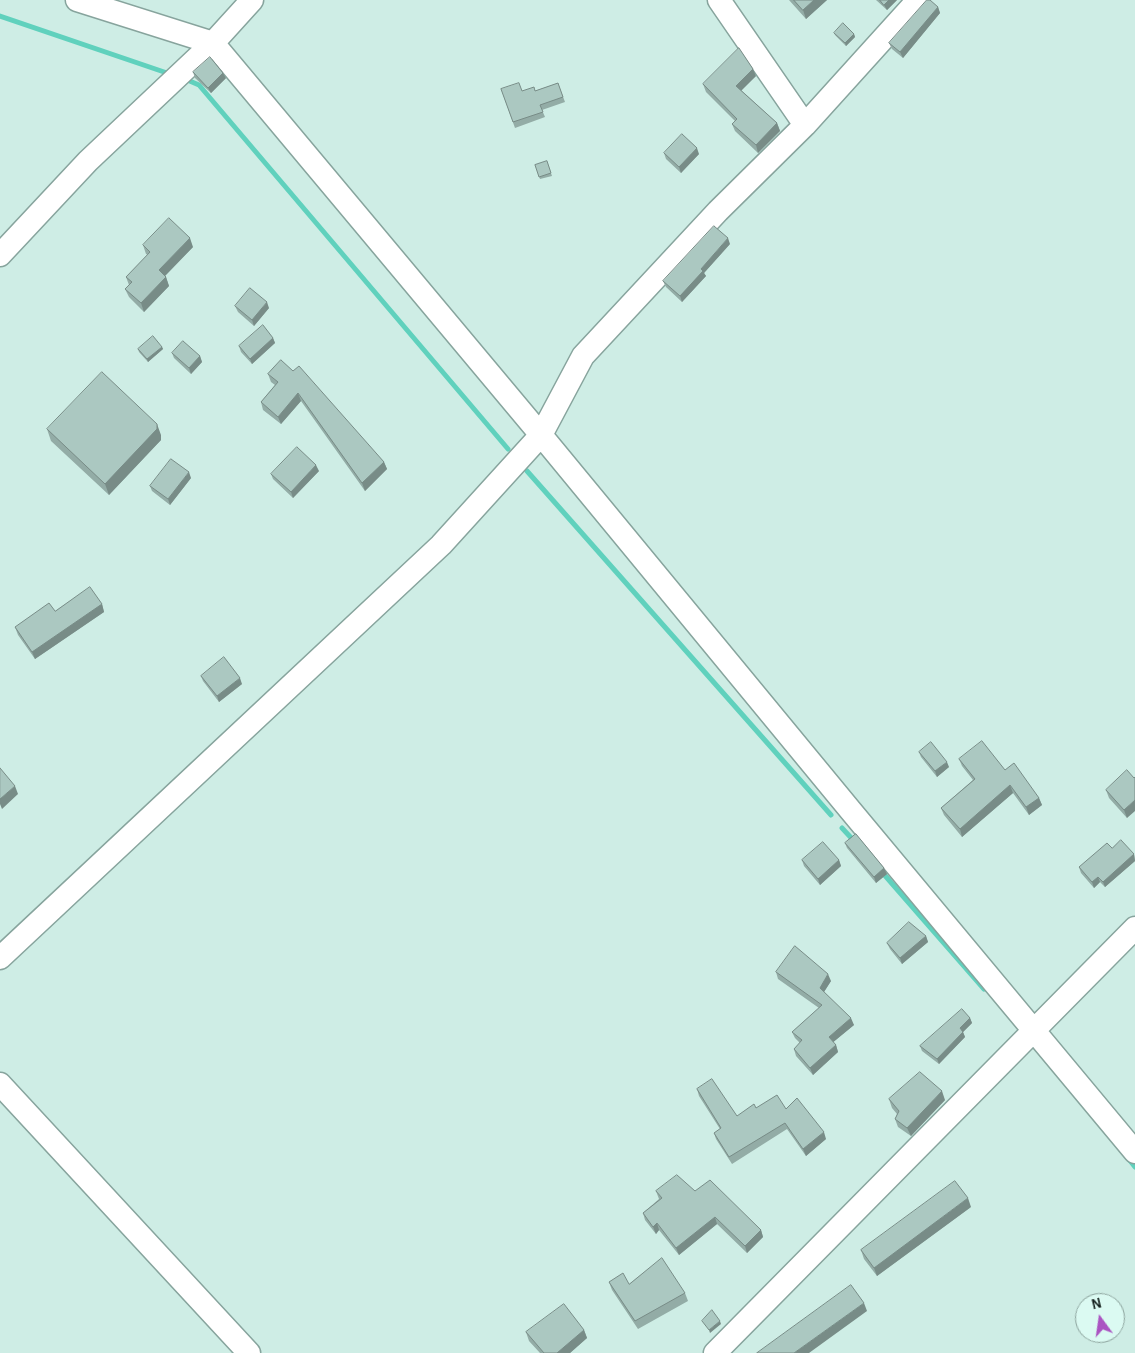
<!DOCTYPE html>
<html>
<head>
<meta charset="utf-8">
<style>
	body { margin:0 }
	#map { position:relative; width:1135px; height:1353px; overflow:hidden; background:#ceede5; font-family:"Alegreya Sans",sans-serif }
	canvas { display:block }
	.north { position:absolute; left:1075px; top:1293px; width:50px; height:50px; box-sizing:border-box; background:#dbfaf2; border:1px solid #8ba29c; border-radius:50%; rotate:346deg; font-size:14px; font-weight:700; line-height:20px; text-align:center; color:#131f1c }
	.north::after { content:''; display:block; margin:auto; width:18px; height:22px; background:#aa54c2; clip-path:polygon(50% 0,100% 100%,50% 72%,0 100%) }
</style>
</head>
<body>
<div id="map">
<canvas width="1135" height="1353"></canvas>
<div class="north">N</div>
</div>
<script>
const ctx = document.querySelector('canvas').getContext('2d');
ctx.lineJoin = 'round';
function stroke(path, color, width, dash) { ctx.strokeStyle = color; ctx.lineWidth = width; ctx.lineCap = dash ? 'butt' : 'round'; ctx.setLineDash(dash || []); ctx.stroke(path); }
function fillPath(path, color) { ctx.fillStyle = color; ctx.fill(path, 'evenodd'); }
const stream = new Path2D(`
	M0 16 170 74
	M185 79 199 85 508 449
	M527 471 831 815
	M842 828 855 842
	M881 871 984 989
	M1128 1158 1135 1167`);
const minor = new Path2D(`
	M77 0 213 43 541 435 851 811 1135 1152
	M719 0 805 125
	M0 255 88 161 213 43 252 0
	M0 958 441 545 541 435 583 356 718 211 805 125 918 0
	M0 1084 249 1353
	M715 1353 1135 928`);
const wall = new Path2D(`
	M789 0H827L806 19Z
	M876 0H897L887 10Z
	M938 7 940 13 903 58 892 49 889 43Z
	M834 33 854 34 855 37 846 46 835 35Z
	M193 72 226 78 211 93 195 78Z
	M756 76 741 90 777 123 780 131 758 153 735 131 732 124 735 121 706 92 703 84Z
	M558 83 565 102 542 110 545 117 515 128 501 89 522 91H535Z
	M664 153 699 154 681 173 666 159Z
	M547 161 552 176 540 179 535 165Z
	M730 244 704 273 706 276 682 302 666 287 663 281Z
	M143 245 193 247 165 276 166 277 169 286 144 312 129 297 125 289 129 285 126 277 148 255 146 254Z
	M235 306 269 308 254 326 238 312Z
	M273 338 275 343 252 364 241 352 239 346Z
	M162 347 163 349 148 362 139 352 138 349Z
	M172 353 200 356 202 362 191 374 174 358Z
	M281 360 384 462 387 469 365 491 301 401 281 424 263 410 261 402 275 385 271 382 268 374Z
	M47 429 161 435V440L109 495 51 441Z
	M319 471 293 498 273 479 271 474Z
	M191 478 170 505 152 491 150 486Z
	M102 604 104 612 35 659 18 635 15 627Z
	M201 676 242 684 219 702 203 681Z
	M919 752 949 767 937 777 921 757Z
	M959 759 1005 770 1039 798 1042 805 1029 815 1013 793 962 837 944 815 941 808 973 780 962 766Z
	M1134 778 1127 818 1109 798 1106 790Z
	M845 843 887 874 876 883 847 848Z
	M1134 854 1135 861 1105 887 1100 882 1094 888 1081 873 1079 867Z
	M802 860H839L841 866 820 885 804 866Z
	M926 936 928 942 902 964 890 949 887 943Z
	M776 972 831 981 824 992 854 1025 833 1042 836 1045 838 1052 813 1075 796 1056 794 1049 800 1043 795 1038 792 1032 819 1008 778 979Z
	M970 1018 972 1023 963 1032 965 1037 939 1064 922 1051 920 1046Z
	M697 1089 737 1116 756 1108 786 1109 826 1139 806 1156 787 1129 732 1164 716 1139 714 1133 720 1129 699 1096Z
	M889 1099 945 1100 911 1136 898 1127 895 1119 897 1114 892 1108Z
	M656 1191H695L761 1230 763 1237 747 1253 717 1224 679 1255 659 1230 656 1234 645 1220 643 1213 659 1199Z
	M971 1207 877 1276 864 1259 861 1250Z
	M609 1282 629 1284 685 1293 688 1301 638 1329 612 1290Z
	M584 1330 587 1338 570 1353H540L529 1341 526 1332Z`);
const shadedWall = new Path2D(`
	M814 0H827L806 19 803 10Z
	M889 0H897L887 10 884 5Z
	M938 7 940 13 903 58 900 52Z
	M854 34 855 37 846 46 845 43Z
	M753 69 756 76 739 93 736 86Z
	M223 73 226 78 211 93 208 88Z
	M777 123 780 131 758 153 756 145Z
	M697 148 699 154 681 173 679 167Z
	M190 238 193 247 162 279 159 270Z
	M728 238 730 244 704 273 706 276 682 302 680 296 701 269Z
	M166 277 169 286 144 312 141 303Z
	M267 302 269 308 254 326 252 320Z
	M273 338 275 343 252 364 250 359Z
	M162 347 163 349 148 362 147 359Z
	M200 356 202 362 191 374 189 368Z
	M298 393 301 401 281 424 278 417Z
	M157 424 161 435V440L109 495 105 484Z
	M384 462 387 469 365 491 362 483Z
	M316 465 319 471 293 498 291 492Z
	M189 472 191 478 170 505 168 499Z
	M102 604 104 612 35 659 32 652Z
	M240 678 242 684 219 702 217 696Z
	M947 762 949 767 937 777 935 771Z
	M1010 785 1013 793 962 837 960 829Z
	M15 786 18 794 2 809 0 804V799Z
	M1039 798 1042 805 1029 815 1026 807Z
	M1135 800V811L1127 818 1124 810Z
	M1134 854 1135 861 1105 887 1103 882Z
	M839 860 841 866 820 885 818 879Z
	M884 868 887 874 876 883 874 877Z
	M1098 877 1100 882 1094 888 1092 882Z
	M926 936 928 942 902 964 900 958Z
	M828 974 831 981 822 995 820 988Z
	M851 1018 854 1025 831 1044 829 1037Z
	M970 1018 972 1023 962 1033 960 1028Z
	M963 1032 965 1037 939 1064 937 1059Z
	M836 1045 838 1052 813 1075 810 1068Z
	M942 1091 945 1100 911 1136 907 1128Z
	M824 1132 826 1139 806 1156 803 1149Z
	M968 1198 971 1207 877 1276 874 1268Z
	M715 1217 717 1224 679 1255 676 1248Z
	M657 1223 659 1230 656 1234 653 1227Z
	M761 1230 763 1237 747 1253 745 1246Z
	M864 1303 867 1311 809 1353H794Z
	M720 1321 721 1324 710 1333 709 1330Z
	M584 1330 587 1338 570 1353H557Z`);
const building = new Path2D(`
	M794 0H814L803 10Z
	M880 0H889L884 5Z
	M927 0H930L938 7 900 52 889 43Z
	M843 23 854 34 845 43 834 33Z
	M739 48 753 69 736 86 777 123 756 145 732 124 737 119 703 84Z
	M210 57 223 73 208 88 193 72Z
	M519 83 522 91 534 87 535 91 558 83 563 97 540 105 543 112 513 122 501 89Z
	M682 134 697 148 679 167 664 153Z
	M547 161 551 173 539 177 535 165Z
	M169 218 190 238 159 270 166 277 141 303 125 289 132 282 126 277 150 252 143 245Z
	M714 226 728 238 701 269 703 271 680 296 663 281Z
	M250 288 267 302 252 320 235 306Z
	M263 325 273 338 250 359 239 346Z
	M153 336 162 347 147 359 138 349Z
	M183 341 200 356 189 368 172 353Z
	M281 360 293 371 299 366 384 462 362 483 298 393 278 417 261 402 278 382 268 374Z
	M102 372 157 424V429L105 484 47 429Z
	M297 447 316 465 291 492 271 474Z
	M171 459 189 472 168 499 150 486Z
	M90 587 102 604 32 652 15 627 49 603 55 611Z
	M224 657 240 678 217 696 201 676Z
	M982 741 1005 770 1014 763 1039 798 1026 807 1010 785 960 829 941 808 975 779 959 759Z
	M931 742 947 762 935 771 919 752Z
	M0 768 15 786 0 799Z
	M1127 770 1134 778 1135 777V800L1124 810 1106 790Z
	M856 834 884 868 874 877 845 843Z
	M1121 840 1134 854 1103 882 1098 877 1092 882 1079 867 1107 843 1112 848Z
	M823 842 839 860 818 879 802 860Z
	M909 922 926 936 900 958 887 943Z
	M795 946 828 974 820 988 851 1018 829 1037 836 1045 810 1068 794 1049 802 1040 792 1032 822 1005 776 972Z
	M962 1009 970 1018 960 1028 963 1032 937 1059 920 1046Z
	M920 1072 942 1091 907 1128 895 1119 899 1111 889 1099Z
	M712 1079 737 1116 754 1104 756 1108 777 1095 786 1109 797 1098 824 1132 803 1149 785 1123 729 1157 714 1133 721 1128 697 1089Z
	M677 1175 695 1191 710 1180 761 1230 745 1246 715 1217 676 1248 657 1223 653 1227 643 1213 662 1198 656 1191Z
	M955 1181 968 1198 874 1268 861 1250Z
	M662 1258 685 1293 635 1321 609 1282 623 1273 629 1284Z
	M851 1285 864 1303 794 1353H757Z
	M564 1304 584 1330 557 1353H544L526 1332Z
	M712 1310 720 1321 709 1330 702 1321Z`);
stroke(stream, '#60d1bd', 5);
stroke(minor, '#87a49d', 25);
stroke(minor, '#fff', 22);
fillPath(wall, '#93aca6');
fillPath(shadedWall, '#788c87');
fillPath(building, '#abc8c1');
stroke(building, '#788c87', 1);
</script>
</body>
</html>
